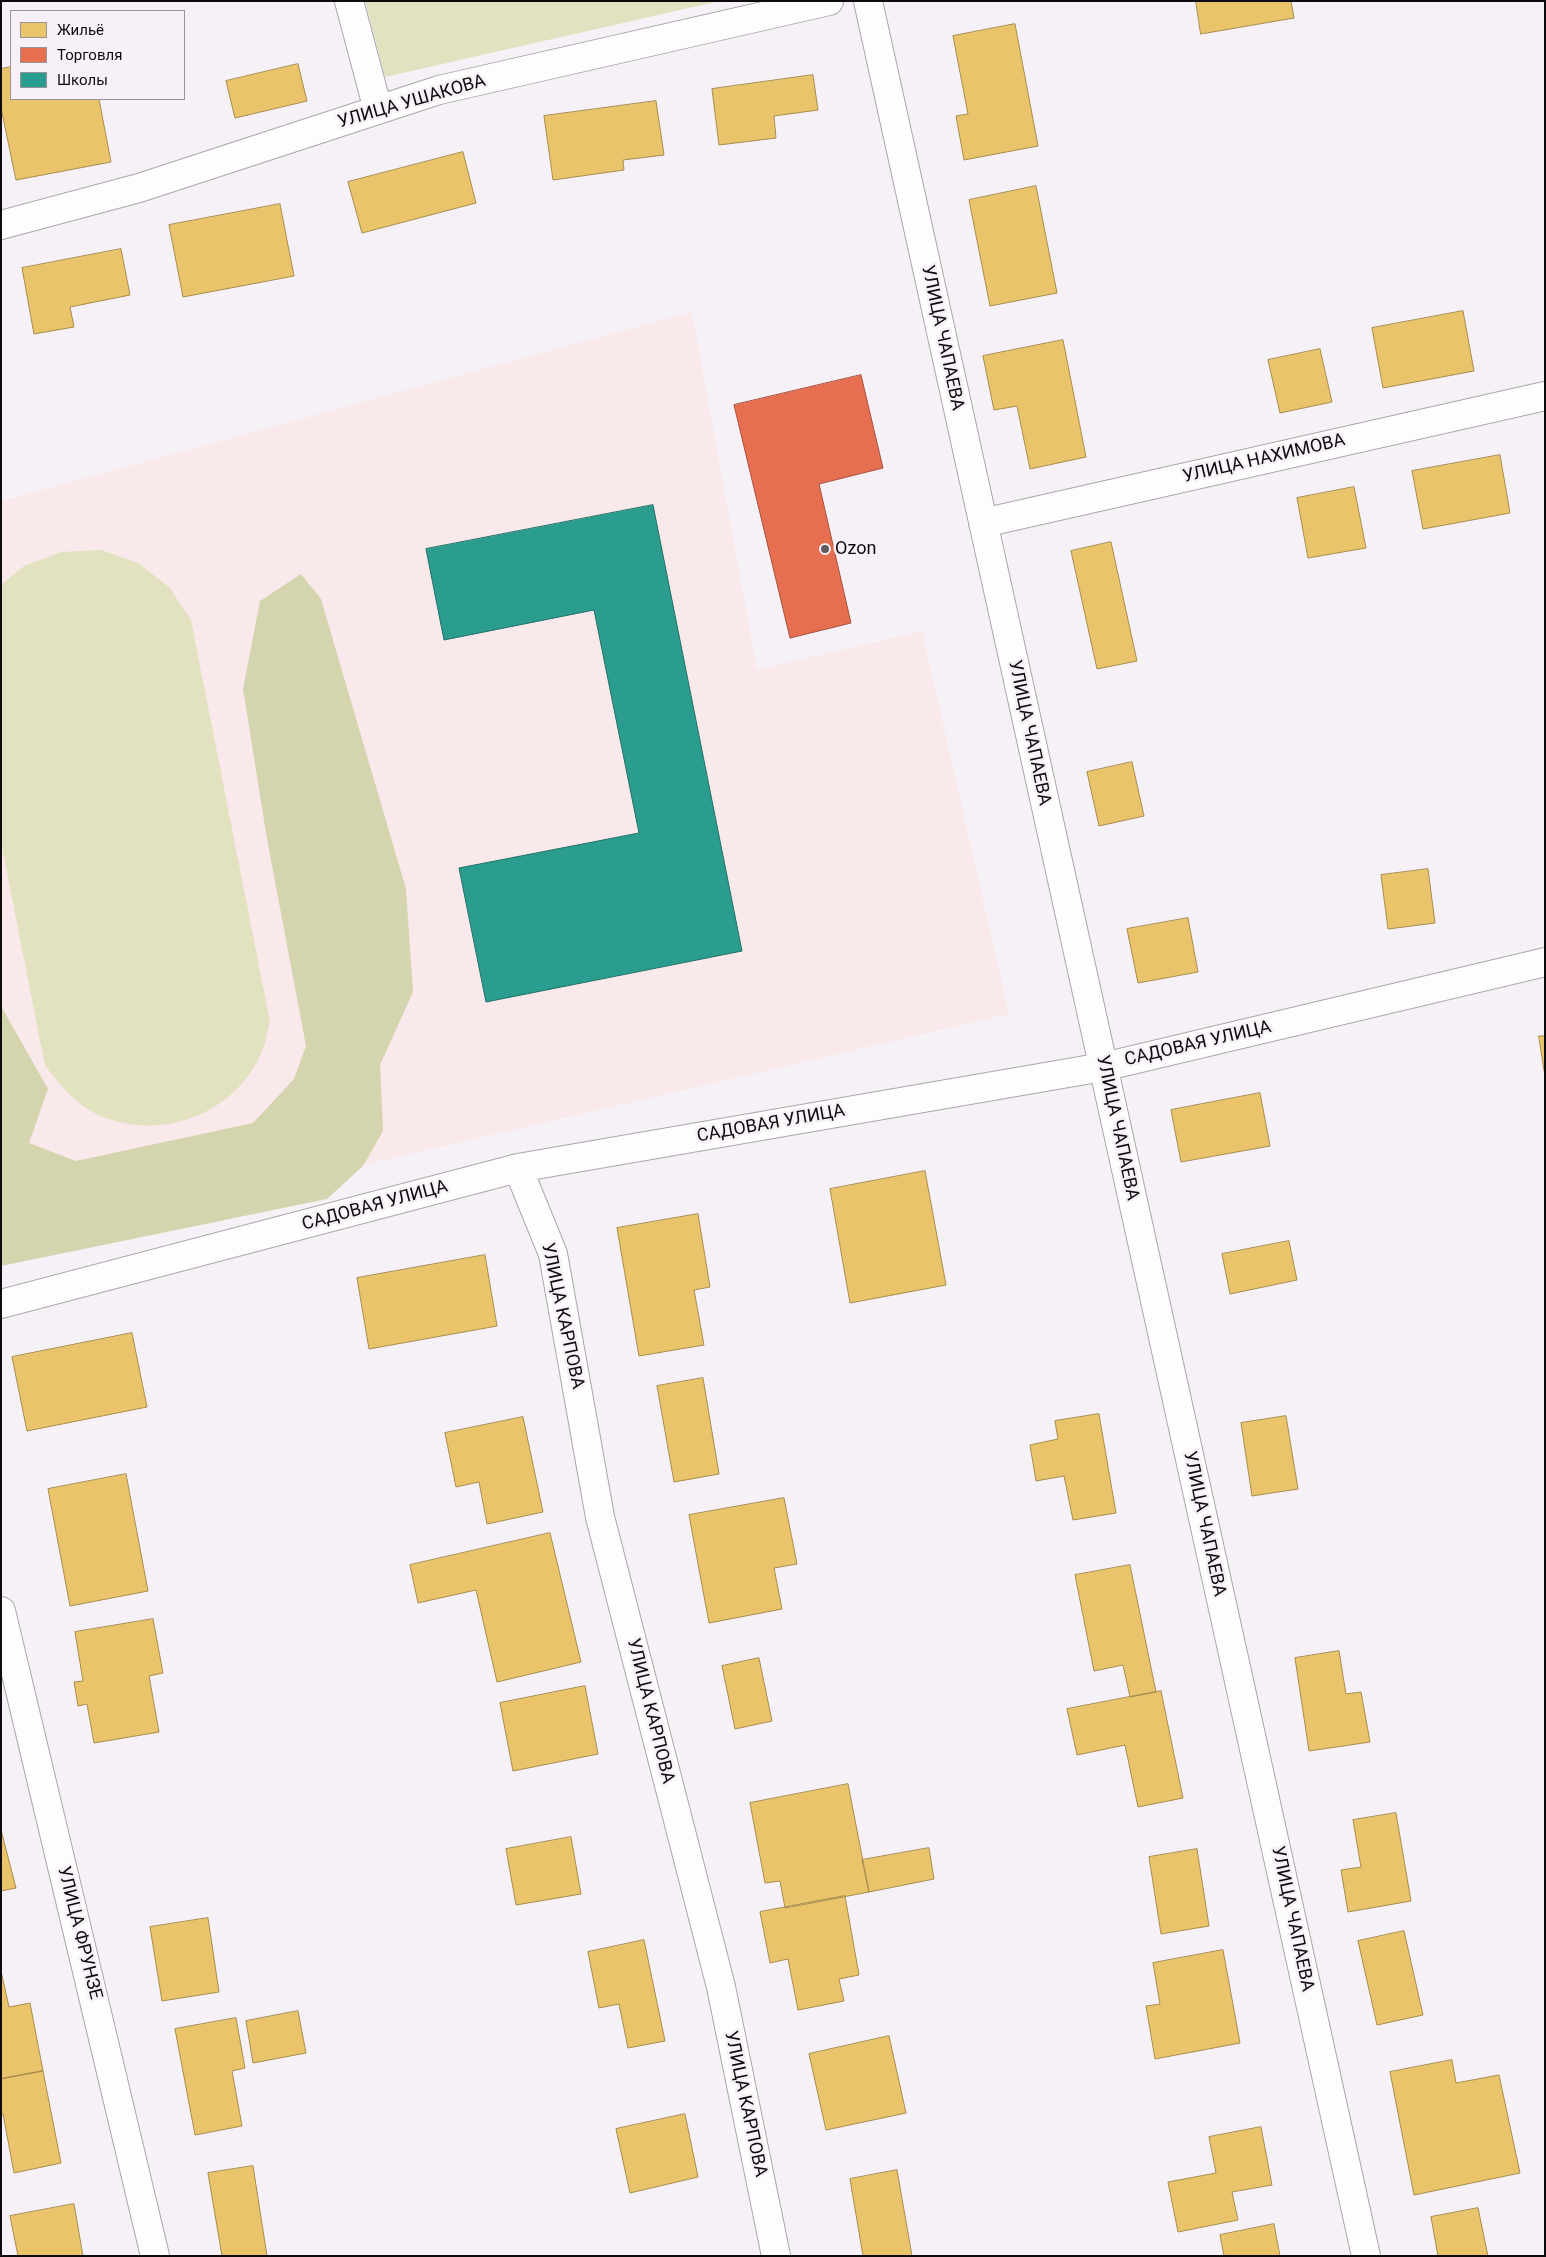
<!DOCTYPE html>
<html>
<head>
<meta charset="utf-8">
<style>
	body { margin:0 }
	#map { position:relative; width:1546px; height:2257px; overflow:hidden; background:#f6f1f6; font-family:Roboto,sans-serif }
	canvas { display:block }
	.frame { position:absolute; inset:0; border:2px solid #0d0b0d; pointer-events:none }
	.legend { position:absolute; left:10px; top:10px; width:175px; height:90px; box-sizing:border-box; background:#f7f0f7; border:1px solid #999499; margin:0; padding:6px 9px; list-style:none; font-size:15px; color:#0d0b0d }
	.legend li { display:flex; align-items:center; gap:10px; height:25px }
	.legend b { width:25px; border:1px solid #999499 }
</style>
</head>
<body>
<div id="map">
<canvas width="1546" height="2257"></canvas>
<div class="frame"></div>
<ul class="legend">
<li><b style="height:14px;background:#e9c46a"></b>Жильё</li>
<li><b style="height:14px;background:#e76f51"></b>Торговля</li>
<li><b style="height:14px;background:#2a9d8f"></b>Школы</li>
</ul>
</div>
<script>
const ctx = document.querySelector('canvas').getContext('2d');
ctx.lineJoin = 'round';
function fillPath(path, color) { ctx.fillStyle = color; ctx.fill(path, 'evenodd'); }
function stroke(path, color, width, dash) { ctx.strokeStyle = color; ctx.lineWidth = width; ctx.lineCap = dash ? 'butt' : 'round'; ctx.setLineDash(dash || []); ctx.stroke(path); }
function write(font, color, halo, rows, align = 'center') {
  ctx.font = font + ' Roboto,sans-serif'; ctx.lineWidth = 5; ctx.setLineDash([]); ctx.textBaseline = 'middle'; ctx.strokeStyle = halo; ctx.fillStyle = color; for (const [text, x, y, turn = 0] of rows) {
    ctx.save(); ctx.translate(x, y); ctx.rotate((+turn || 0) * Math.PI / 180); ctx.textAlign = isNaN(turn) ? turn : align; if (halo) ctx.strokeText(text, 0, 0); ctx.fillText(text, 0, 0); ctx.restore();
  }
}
const education = new Path2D(`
	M692 312 757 670 922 631 1009 1014 12 1247 1 1237V501Z`);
const green = new Path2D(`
	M365 1H720L385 77Z
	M101 550 138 563 169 587 191 620 270 1022C267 1033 265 1047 259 1058 230 1116 160 1141 101 1116 76 1106 61 1085 45 1066L1 842V585L24 566 61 552Z`);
const forest = new Path2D(`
	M301 574 321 599 406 889 413 992 380 1065 383 1131 363 1166 327 1199 1 1266V1006L48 1089 29 1143 76 1161 253 1123 294 1079 306 1046 267 839 243 689 260 601Z`);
const homes = new Path2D(`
	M1196 1H1291L1294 18 1201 34Z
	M1015 24 1038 146 964 160 956 116 968 114 953 36Z
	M298 64 307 101 235 118 226 81Z
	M11 67V99H99L111 162 16 180 1 108V69Z
	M813 75 818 110 774 116 776 138 719 145 712 89Z
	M656 101 664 155 623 160 624 170 553 180 544 116Z
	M463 152 476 203 362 233 348 182Z
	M1036 186 1057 293 990 306 969 200Z
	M280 204 294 276 183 297 169 225Z
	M121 249 130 295 70 307 74 327 34 334 22 268Z
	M1463 311 1474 371 1383 388 1372 328Z
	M1063 340 1086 457 1030 469 1017 406 994 410 983 356Z
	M1320 349 1332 402 1280 413 1268 360Z
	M1500 455 1510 513 1423 529 1412 471Z
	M1354 487 1366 548 1308 558 1297 498Z
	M1111 542 1137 661 1097 669 1071 551Z
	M1132 762 1144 816 1099 826 1087 772Z
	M1428 869 1435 923 1388 929 1381 875Z
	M1188 918 1198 972 1138 983 1127 929Z
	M1539 1036H1545V1076Z
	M1260 1093 1270 1146 1181 1162 1171 1110Z
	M925 1171 946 1285 850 1303 830 1189Z
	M698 1214 710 1287 694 1290 704 1345 639 1356 617 1228Z
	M1289 1241 1297 1280 1230 1294 1222 1254Z
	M485 1255 497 1326 369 1349 357 1278Z
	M132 1333 147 1407 27 1431 12 1357Z
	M703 1378 719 1474 674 1482 657 1386Z
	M1099 1414 1116 1513 1073 1520 1064 1476 1036 1481 1030 1445 1058 1439 1055 1421Z
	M1286 1416 1298 1489 1252 1496 1241 1423Z
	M523 1417 543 1512 487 1524 479 1482 456 1487 445 1433Z
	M126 1474 148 1591 70 1606 48 1489Z
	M784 1498 797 1564 774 1568 782 1609 709 1623 689 1515Z
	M550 1533 581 1662 497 1682 476 1590 418 1603 410 1565Z
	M1130 1565 1156 1692 1130 1697 1123 1665 1094 1671 1075 1575Z
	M153 1619 163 1673 149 1676 159 1732 94 1743 87 1704 78 1706 74 1682 83 1681 75 1632Z
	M1339 1651 1346 1694 1361 1692 1370 1742 1309 1751 1295 1658Z
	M759 1658 772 1721 735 1729 722 1666Z
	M585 1686 598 1754 513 1771 500 1703Z
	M1161 1691 1183 1798 1138 1807 1125 1745 1077 1755 1067 1709Z
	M848 1784 869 1892 785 1908 780 1881 765 1883 750 1803Z
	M1396 1813 1411 1901 1348 1912 1341 1870 1361 1867 1353 1820Z
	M1 1830 16 1888 1 1891Z
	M571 1837 581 1894 516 1905 506 1849Z
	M929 1848 934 1879 869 1892 862 1860Z
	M1197 1849 1209 1926 1161 1934 1149 1857Z
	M845 1896 859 1975 839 1979 844 2001 798 2010 788 1959 770 1963 760 1912Z
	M208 1918 219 1992 162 2001 150 1927Z
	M1404 1931 1423 2015 1377 2025 1358 1941Z
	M644 1940 665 2041 628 2048 619 2004 599 2008 588 1952Z
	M1223 1950 1240 2043 1155 2059 1146 2006 1160 2004 1153 1963Z
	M1 1971 9 2007 30 2003 43 2071 1 2079Z
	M298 2011 306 2053 253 2063 246 2021Z
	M236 2018 245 2068 232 2071 242 2126 195 2135 175 2029Z
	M889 2036 906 2113 826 2130 809 2054Z
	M1452 2060 1456 2083 1499 2075 1520 2173 1414 2195 1390 2072Z
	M43 2071 61 2163 14 2173 3 2114H1V2079Z
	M685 2114 698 2177 630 2193 616 2129Z
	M1261 2127 1272 2185 1232 2192 1238 2220 1178 2232 1168 2182 1216 2173 1209 2137Z
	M253 2166 267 2256H222L208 2173Z
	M897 2170 912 2256H863L850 2179Z
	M74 2204 83 2256H18L10 2216Z
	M1478 2208 1488 2256H1438L1431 2217Z
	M1274 2224 1280 2256H1224L1220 2235Z`);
const shops = new Path2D(`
	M861 375 883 468 819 484 851 623 790 638 734 405Z`);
const schools = new Path2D(`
	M653 505 742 951 486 1002 459 868 639 833 594 610 444 640 426 549Z`);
const minor = new Path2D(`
	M349 1 378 110
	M868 1 1366 2256
	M1 225 139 188 439 90 829 1
	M983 523 1545 396
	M518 1168 553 1254 600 1517 721 1987 776 2256
	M1 1304 518 1168 1103 1067 1545 962
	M1 1611 155 2256`);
const markers = [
	[825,549,5,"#5f5c5f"]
];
const streetNames = [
	["УЛИЦА УШАКОВА",412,102,-16],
	["УЛИЦА ЧАПАЕВА",942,338,78],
	["УЛИЦА НАХИМОВА",1264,459,-13],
	["УЛИЦА ЧАПАЕВА",1029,733,78],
	["САДОВАЯ УЛИЦА",1198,1044,-13],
	["САДОВАЯ УЛИЦА",771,1124,-10],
	["УЛИЦА ЧАПАЕВА",1117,1128,78],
	["САДОВАЯ УЛИЦА",375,1206,-15],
	["УЛИЦА КАРПОВА",562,1316,78],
	["УЛИЦА ЧАПАЕВА",1204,1524,78],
	["УЛИЦА КАРПОВА",650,1711,76],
	["УЛИЦА ЧАПАЕВА",1292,1919,78],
	["УЛИЦА ФРУНЗЕ",79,1933,76],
	["УЛИЦА КАРПОВА",745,2104,78]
];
const poiNames = [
	["Ozon",835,549]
];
fillPath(education, '#fae9ea');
fillPath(green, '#e2e2c0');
fillPath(forest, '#d4d4af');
fillPath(homes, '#e9c46a');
stroke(homes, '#a78c4e', 1);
fillPath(shops, '#e76f51');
stroke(shops, '#a6513d', 1);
fillPath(schools, '#2a9d8f');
stroke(schools, '#217168', 1);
stroke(minor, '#aaa6aa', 30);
stroke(minor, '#fefdfe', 28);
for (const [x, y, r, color] of markers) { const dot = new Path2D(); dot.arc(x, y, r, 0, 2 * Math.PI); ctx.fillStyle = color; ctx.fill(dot); stroke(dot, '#f7f0f7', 2); }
write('18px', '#0d0b0d', '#f7f0f7', streetNames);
write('18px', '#0d0b0d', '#f7f0f7', poiNames, 'left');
</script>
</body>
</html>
